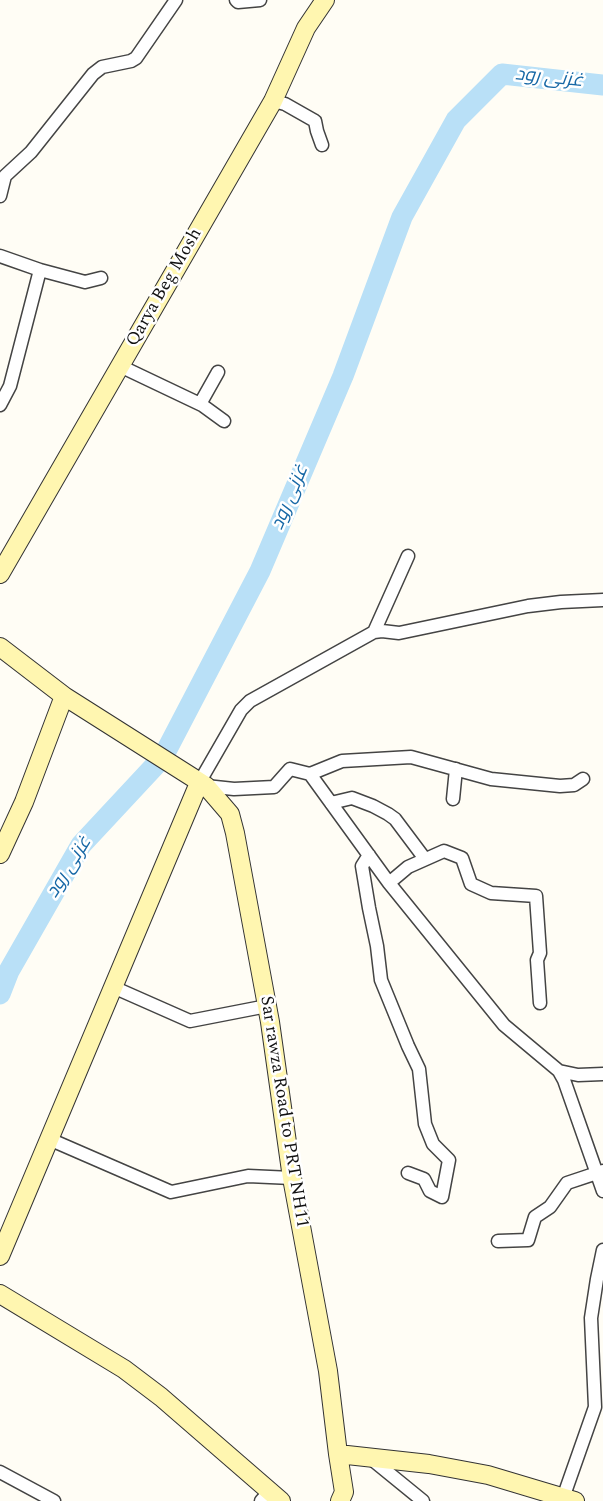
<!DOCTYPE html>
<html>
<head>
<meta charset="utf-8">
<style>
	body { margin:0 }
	canvas { display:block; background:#fffdf5 }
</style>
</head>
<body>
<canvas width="603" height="1501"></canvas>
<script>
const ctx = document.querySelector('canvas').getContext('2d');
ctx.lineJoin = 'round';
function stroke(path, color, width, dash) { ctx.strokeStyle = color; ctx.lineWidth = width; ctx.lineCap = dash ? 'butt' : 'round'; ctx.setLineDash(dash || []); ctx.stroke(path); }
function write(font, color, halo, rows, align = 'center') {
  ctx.font = font + ' Spectral,Cairo,serif'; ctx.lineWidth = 5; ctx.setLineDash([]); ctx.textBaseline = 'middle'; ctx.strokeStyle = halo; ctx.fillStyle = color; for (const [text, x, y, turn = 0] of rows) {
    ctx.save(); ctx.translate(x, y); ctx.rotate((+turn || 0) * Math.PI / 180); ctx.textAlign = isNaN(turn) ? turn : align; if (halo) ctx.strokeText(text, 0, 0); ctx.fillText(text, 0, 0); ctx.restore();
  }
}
const river = new Path2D(`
	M0 994 9 971 81 845 163 757 260 571 343 376 402 217 456 120 502 74 603 85`);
const street = new Path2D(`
	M236 0 238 2 260 0
	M273 101 285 104 315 121 317 131 322 145
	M0 196 5 176 31 152 93 74 102 67 131 61 136 58 176 0
	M0 256 40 270 85 282 101 278
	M120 366 202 405 224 421
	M200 404 218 372
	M0 405 10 386 40 270
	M374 632 408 556
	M310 774 389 883 504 1025 559 1071 564 1080 603 1191
	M199 783 241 710 250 701 374 632 382 631 399 633 528 606 561 602 603 600
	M206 786 234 789 274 787 290 769 310 774 342 761 411 757 491 779 560 786 574 785 583 779
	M453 799 456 769
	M331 803 352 798 373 806 388 814 395 819 425 859
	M369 855 362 866 369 908 377 946 381 980 408 1046 419 1069 425 1124 433 1144 449 1160 442 1197 430 1191 424 1179 408 1173
	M389 883 408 867 444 851 462 858 471 884 491 893 536 896 540 953 537 960 540 1003
	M113 987 190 1021 267 1006
	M559 1071 578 1075 603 1074
	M49 1139 171 1192 248 1176 292 1178
	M498 1241 528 1240 535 1217 550 1207 567 1183 603 1171
	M369 1457 423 1501
	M0 1472 54 1501
	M563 1498 595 1407 591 1318 597 1279 603 1250
	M261 1501 269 1492`);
const secondary = new Path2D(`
	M0 574 273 101 306 28 325 0
	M0 647 64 696 206 786 230 814 235 833 270 1022 292 1178 328 1371 338 1454 429 1464 488 1475 575 1501
	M0 854 24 802 64 696
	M0 1256 199 783
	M0 1294 124 1369 161 1397 281 1501
	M338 1454 344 1492 340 1501`);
const streetNames = [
	["Qarya Beg Mosh",165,288,-60],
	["Sar rawza Road to PRT NH11",283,1112,81]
];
const waterNames = [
	["غزنی رود",549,79,6],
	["غزنی رود",291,498,-67],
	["غزنی رود",70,868,-58]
];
stroke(river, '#b9e0f7', 21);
stroke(street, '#444', 15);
stroke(secondary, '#333', 20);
stroke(street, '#fff', 12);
stroke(secondary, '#fff6b0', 18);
write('18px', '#111', '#fff', streetNames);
write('italic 19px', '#1768a6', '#fff', waterNames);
</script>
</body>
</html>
